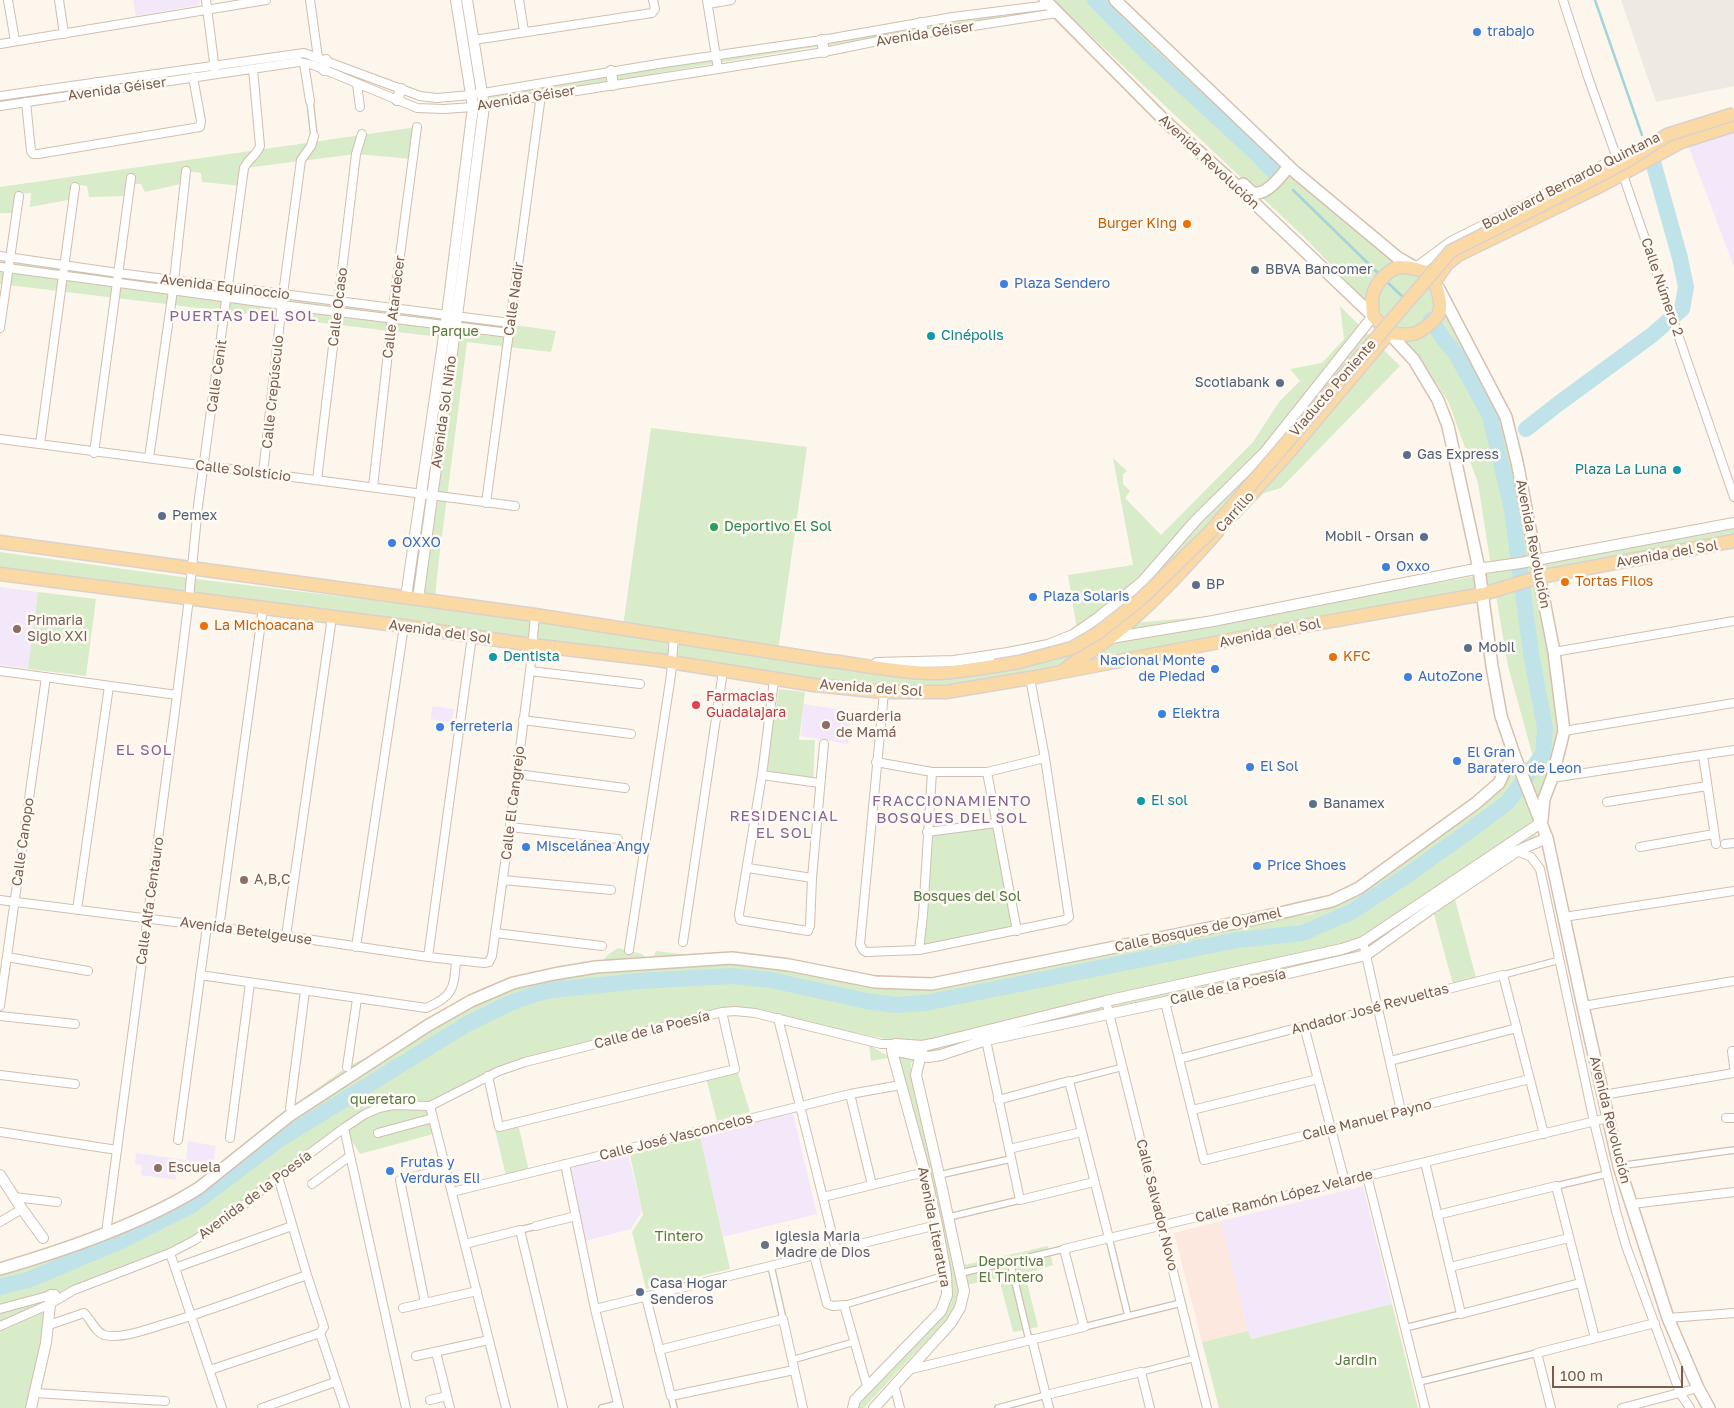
<!DOCTYPE html>
<html>
<head>
<meta charset="utf-8">
<style>
	body { margin:0 }
	#map { position:relative; width:1734px; height:1408px; overflow:hidden; background:#fdf6ec; font-family:"Golos Text",sans-serif }
	canvas { display:block }
	.scale { position:absolute; left:1552px; top:1366px; width:131px; height:22px; box-sizing:border-box; border:2px solid #7a5c4d; border-top:0; padding-left:6px; font-size:15px; line-height:18px; white-space:nowrap; color:#7a5c4d; -webkit-text-stroke:4px #fffaf3; paint-order:stroke }
</style>
</head>
<body>
<div id="map">
<canvas width="1734" height="1408"></canvas>
<div class="scale">100 m</div>
</div>
<script>
const ctx = document.querySelector('canvas').getContext('2d');
ctx.lineJoin = 'round';
function fillPath(path, color) { ctx.fillStyle = color; ctx.fill(path, 'evenodd'); }
function stroke(path, color, width, dash) { ctx.strokeStyle = color; ctx.lineWidth = width; ctx.lineCap = dash ? 'butt' : 'round'; ctx.setLineDash(dash || []); ctx.stroke(path); }
function write(font, color, halo, rows, align = 'center') {
  ctx.font = font + ' "Golos Text",sans-serif'; ctx.lineWidth = 5; ctx.setLineDash([]); ctx.textBaseline = 'middle'; ctx.strokeStyle = halo; ctx.fillStyle = color; for (const [text, x, y, turn = 0] of rows) {
    ctx.save(); ctx.translate(x, y); ctx.rotate((+turn || 0) * Math.PI / 180); ctx.textAlign = isNaN(turn) ? turn : align; if (halo) ctx.strokeText(text, 0, 0); ctx.fillText(text, 0, 0); ctx.restore();
  }
}
const commercial = new Path2D(`
	M1221 1221 1248 1331 1202 1342 1174 1233Z`);
const industrial = new Path2D(`
	M1621 0H1734V86L1656 102Z`);
const education = new Path2D(`
	M133 0H199L200 5 136 16Z
	M1734 126V267L1687 142Z
	M0 587 38 592 28 669 0 665Z
	M803 704 851 711 848 744 801 736Z
	M432 706 454 709 452 723 431 719Z
	M793 1113 817 1214 723 1237 700 1136Z
	M188 1141 216 1146 213 1164 186 1160 176 1171V1160L175 1159 176 1180 141 1175 142 1165 135 1164 136 1153 186 1160Z
	M628 1153 642 1211 631 1229 581 1242 565 1167Z
	M1363 1186 1392 1304 1250 1339 1221 1221Z`);
const green = new Path2D(`
	M455 0H467L483 109 454 316 556 331 551 352 467 342 438 567 434 608 622 633 651 428 807 447 778 651 911 669 980 660 1061 638 1077 629 1068 575 1133 565 1113 458 1127 471 1123 474V484L1130 491 1125 498 1161 535 1253 442 1279 402 1300 381 1290 369 1322 363 1344 339 1340 306 1400 366 1281 488 1264 493 1134 623 1300 608 1492 573 1478 483 1448 401 1415 352 1306 239 1053 0H1118L1236 115 1444 299 1503 400 1541 564 1734 528V535L1543 573 1564 731 1542 822 1374 935 1320 954 922 1046 778 1018 722 1012 525 1062 430 1106 437 1133 360 1154 344 1128 248 1202 170 1253 51 1304 30 1408H0V1269L187 1196 244 1153 290 1108 347 1067 416 1033 485 996 596 967 609 954 618 948 642 954 651 963 656 951 829 973 957 985 1216 927 1313 914 1402 856 1533 757 1508 666 1494 584 1359 614 1058 672 896 690 0 570V552L204 580 405 604 433 410 439 337 0 284V256L446 315 473 107Z
	M1001 13 1003 19 802 49 490 101 489 95Z
	M417 127 412 159 356 154 245 168 242 186 202 182 201 173 187 171 185 183 145 192 141 184H131L126 196 89 197 87 186 79 185 73 199 30 207 31 193 20 194 16 213H0V187Z
	M38 592 96 599 86 676 28 669Z
	M779 689 805 692 799 740H815L813 782 764 775Z
	M996 823 1017 931 919 950 927 832Z
	M1533 830 1537 836 1453 892 1477 981 1454 988 1432 907 1365 951 935 1052 911 1063V1076L959 1266 1048 1246 1053 1265 1025 1274 1038 1327 1013 1332 999 1278 961 1286 955 1310 864 1408H851L948 1304 945 1269 894 1057 871 1061 869 1045 888 1056 1349 948Z
	M737 1070 750 1112 717 1121 706 1078Z
	M518 1124 529 1171 506 1176 495 1130Z
	M700 1136 730 1269 646 1289 632 1232 643 1215 630 1155Z
	M1392 1304 1418 1408H1219L1202 1342 1248 1331 1251 1339Z`);
const stream = new Path2D(`
	M1595 0 1642 135
	M1293 190 1379 274
	M1385 280 1404 298`);
const river = new Path2D(`
	M1095 0 1147 53 1255 152 1275 173
	M1526 429 1558 404 1652 335 1682 309 1686 287 1680 258 1653 162
	M0 1287 28 1280 121 1241 192 1205 277 1141 467 1024 510 1003 535 994 552 990 639 981 732 976 771 980 866 1001 896 1005 925 1003 1238 940 1303 933 1351 912 1406 876 1469 831 1508 802 1543 754 1545 728 1531 653 1512 510 1490 416 1456 354 1442 337 1431 320`);
const pedestrian = new Path2D(`
	M310 101 314 136
	M1503 975 1560 960
	M1304 1026 1377 1007
	M1069 1081 1123 1067
	M1331 1129 1401 1111
	M1619 1166 1734 1150
	M939 1175 1011 1159
	M1556 1186 1607 1174
	M949 1217 1020 1200
	M520 1230 536 1226
	M1109 1238 1128 1316
	M1010 1261 1029 1340
	M771 1266 783 1319
	M961 1273 1064 1249
	M844 1305 946 1275
	M1084 1327 1181 1303
	M1405 1328 1461 1314
	M792 1360 854 1342
	M1141 1372 1195 1358
	M1419 1382 1537 1353
	M671 1396 674 1408
	M602 1408 618 1404
	M998 1408 1046 1395`);
const minor = new Path2D(`
	M8 0 15 41
	M59 0 64 34
	M206 0 215 70
	M310 0 318 58
	M519 0 524 31
	M707 0 718 69
	M1563 0 1588 77 1618 161
	M708 4 731 0
	M474 40 652 13 655 9 653 0
	M0 44 266 0
	M304 63 310 101
	M357 84 360 107
	M0 96 304 53 420 96 437 98 471 95 664 63 822 40 953 17 1049 5
	M26 102 31 151 33 154H38L200 127 201 121 193 77
	M0 106 299 62 313 65 417 108 444 109 473 107 718 69 824 52 883 40 1057 13
	M1622 172 1734 497
	M0 256 118 273 510 323
	M0 267 282 305 509 333
	M0 328 19 196
	M0 439 515 506
	M40 444 75 187
	M94 453 131 178
	M149 458 173 290 186 171
	M263 473 283 294 301 160 311 146 314 136
	M317 480 356 154 362 134
	M373 487 393 308 417 127
	M486 503 541 95
	M1554 652 1734 621
	M0 671 177 695
	M530 671 640 684
	M774 680 762 775 739 914 740 920 808 931 810 926 812 878 824 744
	M884 692 860 944 863 950 866 952 919 950 1065 920 1069 917 1045 758 1030 678
	M523 720 631 734
	M1564 731 1734 703
	M1703 755 1716 844
	M876 762 932 772H987L1045 758
	M987 772 1017 931
	M517 774 625 788
	M762 775 819 783
	M1552 778 1734 750
	M1607 802 1707 786
	M510 827 618 839
	M927 832 996 823
	M1725 844 1734 843
	M1640 847 1714 834
	M1517 851 1531 857 1540 869 1594 1122 1616 1211 1626 1246 1680 1393 1690 1408
	M748 868 812 878
	M503 880 611 890
	M0 900 286 936 428 957 484 963 489 962 492 956 510 827 530 671 535 615
	M77 910 109 686
	M1564 917 1734 891
	M219 928 263 608
	M495 933 602 946
	M286 936 332 617
	M683 942 723 671
	M1363 942 1401 1111 1530 1079
	M356 947 404 626
	M629 950 671 675 674 636
	M919 950 923 915 932 772
	M7 957 88 971
	M428 957 472 636
	M200 975 426 1008C454 996 454 988 456 960
	M1106 1001 1207 1408
	M1165 1002 1204 1160 1331 1129
	M0 1006 46 677
	M1583 1006 1734 981
	M1377 1007 1503 975 1544 1134
	M0 1016 75 1024
	M778 1018 836 1250
	M986 1040 1020 1200 1094 1182
	M1734 1051H1732L1734 1067
	M1179 1059 1304 1026 1345 1182
	M1390 1061 1517 1028
	M347 1067 357 999
	M0 1075 75 1084
	M488 1076 499 1127 735 1069 722 1012
	M850 1094 872 1185
	M1603 1095 1734 1073
	M998 1100 1069 1081 1109 1238
	M430 1106 499 1071 525 1062 722 1012 735 1011 755 1013 881 1044H895
	M430 1106 506 1408
	M290 1108 305 991
	M1192 1110 1318 1079
	M1726 1118H1734
	M344 1128 406 1408
	M0 1132 117 1150
	M378 1133 433 1118
	M230 1138 250 983
	M178 1140 207 926
	M1009 1149 1082 1132
	M1425 1162 1461 1314 1580 1283
	M565 1164 595 1309 619 1408
	M1367 1176 1425 1408
	M312 1184 350 1156
	M452 1192 850 1094 901 1085
	M14 1197 57 1202
	M823 1197 925 1172
	M1632 1204 1734 1192
	M1437 1215 1556 1186 1595 1338
	M0 1222 22 1209
	M536 1226 576 1216
	M106 1233 176 703 189 598 198 506 244 168C248 159 257 155 260 146L253 69
	M465 1244 520 1230 563 1408
	M170 1253 222 1408
	M814 1255 827 1304 833 1306 844 1305 867 1386
	M1450 1267 1569 1238
	M175 1268 292 1226
	M646 1297 671 1396 794 1370
	M425 1303 400 1180 446 1169
	M403 1308 477 1291
	M0 1309 55 1294
	M595 1309 937 1225
	M1668 1318 1734 1313
	M49 1325 84 1313C91 1319 95 1332 104 1335 120 1339 146 1330 161 1325 210 1311 258 1292 307 1275
	M0 1326 50 1304 74 1290 170 1253 195 1240 230 1216 278 1177 344 1128 365 1114 379 1108 393 1105 430 1106
	M320 1333 345 1408
	M1032 1339 1049 1408
	M659 1350 783 1319 803 1408
	M436 1352 450 1408
	M416 1356 489 1340
	M210 1370 320 1333 324 1327 307 1275 278 1177
	M908 1370 1084 1327 1064 1249 1608 1118
	M894 1385 900 1408
	M35 1393 165 1401
	M1046 1395 1141 1372 1150 1408
	M430 1400 447 1396
	M262 1408 335 1382
	M1551 1408 1537 1353 1655 1323
	M1622 1408 1698 1388`);
const tertiary = new Path2D(`
	M921 23 923 34
	M822 40 824 52
	M324 70 326 60
	M611 71 613 85
	M97 83 98 91
	M397 100 401 89
	M1416 268 1451 242 1634 150
	M406 597 447 315 473 107 456 0
	M418 599 457 316 484 106 467 0
	M1111 638 1213 621 1470 570 1520 563 1734 523
	M877 663 954 661 1008 653 1048 645 1073 635 1099 617 1142 582 1196 520 1265 452 1373 316
	M892 1050 928 1057 941 1055 986 1040 1165 1002 1366 955 1432 908 1517 851 1547 838
	M0 1175 22 1209 43 1238
	M31 1408 46 1343 51 1295
	M853 1408 855 1400 941 1311 947 1295 946 1275 937 1225 925 1172 893 1055 892 1050 895 1044 922 1046 932 1044 1106 1001 1342 949 1363 942 1542 822
	M874 1408 951 1323 960 1308 964 1291 939 1175 916 1075 922 1050`);
const secondary = new Path2D(`
	M1045 0 1166 122 1226 176 1373 316
	M1115 0 1295 172 1397 257 1416 268
	M1243 184C1245 186 1249 190 1252 192 1265 198 1282 175 1289 166
	M1439 289 1506 417 1517 462 1554 652 1564 731 1552 778 1544 799 1542 820
	M1389 333 1414 360 1438 400 1448 426 1479 569 1492 666 1501 716 1515 757 1547 838 1583 1006 1619 1166 1668 1318 1698 1388 1709 1408
	M0 1269C65 1250 142 1224 199 1188L289 1116 427 1026 471 1001 513 983 554 974 596 967 732 958 789 965 875 982 932 984 1254 919 1332 901 1359 888 1476 803 1499 783 1513 753`);
const primary = new Path2D(`
	M1398 267C1409 267 1419 268 1428 274 1436 280 1443 303 1439 313 1436 320 1423 330 1416 333 1409 336 1397 334 1389 333L1373 316C1373 311 1372 305 1372 300 1373 285 1386 272 1398 267Z
	M1435 281 1447 264 1458 255 1604 184 1681 142 1734 125
	M1232 515 1285 457 1389 333
	M0 542 535 615 823 660C860 664 896 673 934 673 954 673 974 669 995 666
	M0 574 404 626 532 645 658 660 814 685 884 692H946L1030 678 1298 627 1483 594 1539 577 1734 541
	M1064 670C1079 658 1096 649 1111 637 1151 606 1184 569 1217 532`);
const primaryBridge = new Path2D(`
	M995 666 1019 662 1072 648 1098 633 1142 598 1210 532 1451 251 1564 194 1627 161 1667 135 1734 114`);
const markers = [
	[1477,32,5,"#3f7fe0"],
	[1187,224,5,"#e8710a"],
	[1255,270,5,"#5c6f8a"],
	[1004,284,5,"#3f7fe0"],
	[931,336,5,"#0f9aa8"],
	[1280,383,5,"#5c6f8a"],
	[1407,455,5,"#5c6f8a"],
	[1677,470,5,"#0f9aa8"],
	[162,516,5,"#5c6f8a"],
	[714,527,5,"#2e9e5b"],
	[1424,537,5,"#5c6f8a"],
	[392,543,5,"#3f7fe0"],
	[1386,567,5,"#3f7fe0"],
	[1565,582,5,"#e8710a"],
	[1196,585,5,"#5c6f8a"],
	[1033,597,5,"#3f7fe0"],
	[204,626,5,"#e8710a"],
	[17,629,5,"#8d6e63"],
	[1468,648,5,"#5c6f8a"],
	[493,657,5,"#0f9aa8"],
	[1333,657,5,"#e8710a"],
	[1215,669,5,"#3f7fe0"],
	[1408,677,5,"#3f7fe0"],
	[696,705,5,"#e0444e"],
	[1162,714,5,"#3f7fe0"],
	[826,725,5,"#8d6e63"],
	[440,727,5,"#3f7fe0"],
	[1457,761,5,"#3f7fe0"],
	[1250,767,5,"#3f7fe0"],
	[1141,801,5,"#0f9aa8"],
	[1313,804,5,"#5c6f8a"],
	[526,847,5,"#3f7fe0"],
	[1257,866,5,"#3f7fe0"],
	[244,880,5,"#8d6e63"],
	[158,1168,5,"#8d6e63"],
	[390,1171,5,"#3f7fe0"],
	[765,1245,5,"#6b7280"],
	[640,1292,5,"#5c6f8a"]
];
const shopNames = [
	["trabajo",1487,32],
	["Plaza Sendero",1014,284],
	["OXXO",402,543],
	["Oxxo",1396,567],
	["Plaza Solaris",1043,597],
	["Nacional Monte",1205,661,"right"],
	["de Piedad",1205,677,"right"],
	["AutoZone",1418,677],
	["Elektra",1172,714],
	["ferreteria",450,727],
	["El Gran",1467,753],
	["Baratero de Leon",1467,769],
	["El Sol",1260,767],
	["Miscelánea Angy",536,847],
	["Price Shoes",1267,866],
	["Frutas y",400,1163],
	["Verduras Eli",400,1179]
];
const streetNames = [
	["Avenida Géiser",925,34,-9],
	["Avenida Géiser",117,89,-8],
	["Avenida Géiser",526,98,-9],
	["Avenida Revolución",1209,162,43],
	["Boulevard Bernardo Quintana",1571,181,-27],
	["Avenida Equinoccio",225,287,7],
	["Calle Número 2",1662,287,71],
	["Calle Nadir",514,299,-82],
	["Calle Ocaso",338,307,-83],
	["Calle Atardecer",394,307,-83],
	["Calle Cenit",217,376,-82],
	["Viaducto Poniente",1333,388,-49],
	["Calle Crepúsculo",273,392,-84],
	["Avenida Sol Niño",444,412,-82],
	["Calle Solsticio",243,471,7],
	["Carrillo",1235,512,-48],
	["Avenida Revolución",1533,544,79],
	["Avenida del Sol",1667,554,-10],
	["Avenida del Sol",440,632,8],
	["Avenida del Sol",1270,633,-11],
	["Avenida del Sol",871,688,4],
	["Calle El Cangrejo",513,803,-83],
	["Calle Canopo",23,842,-82],
	["Calle Alfa Centauro",150,901,-82],
	["Calle Bosques de Oyamel",1198,930,-12],
	["Avenida Betelgeuse",246,931,8],
	["Calle de la Poesía",1228,987,-13],
	["Andador José Revueltas",1370,1009,-15],
	["Calle de la Poesía",652,1030,-14],
	["Calle Manuel Payno",1367,1120,-14],
	["Avenida Revolución",1610,1120,76],
	["Calle José Vasconcelos",676,1137,-14],
	["Avenida de la Poesía",255,1195,-37],
	["Calle Ramón López Velarde",1284,1196,-14],
	["Calle Salvador Novo",1157,1205,76],
	["Avenida Literatura",934,1227,79]
];
const foodNames = [
	["Burger King",1177,224,"right"],
	["Tortas Filos",1575,582],
	["La Michoacana",214,626],
	["KFC",1343,657]
];
const serviceNames = [
	["BBVA Bancomer",1265,270],
	["Scotiabank",1270,383,"right"],
	["Gas Express",1417,455],
	["Pemex",172,516],
	["Mobil - Orsan",1414,537,"right"],
	["BP",1206,585],
	["Mobil",1478,648],
	["Banamex",1323,804],
	["Casa Hogar",650,1284],
	["Senderos",650,1300]
];
const parkNames = [
	["Parque",455,332],
	["Bosques del Sol",967,897],
	["queretaro",383,1100],
	["Tintero",679,1237],
	["Deportiva",1011,1262],
	["El Tintero",1011,1278],
	["Jardin",1356,1361]
];
const cultureNames = [
	["Cinépolis",941,336],
	["Plaza La Luna",1667,470,"right"],
	["Dentista",503,657],
	["El sol",1151,801]
];
const leisureNames = [
	["Deportivo El Sol",724,527]
];
const educationNames = [
	["Primaria",27,621],
	["Siglo XXI",27,637],
	["Guarderia",836,717],
	["de Mamá",836,733],
	["A,B,C",254,880],
	["Escuela",168,1168]
];
const healthNames = [
	["Farmacias",706,697],
	["Guadalajara",706,713]
];
const worshipNames = [
	["Iglesia Maria",775,1237],
	["Madre de Dios",775,1253]
];
const neighbourhoodNames = [
	["PUERTAS DEL SOL",243,316],
	["EL SOL",144,750],
	["FRACCIONAMIENTO",952,801],
	["BOSQUES DEL SOL",952,818],
	["RESIDENCIAL",784,816],
	["EL SOL",784,833]
];
fillPath(commercial, '#fde8e0');
fillPath(industrial, '#efe9e4');
fillPath(education, '#f3e8fa');
fillPath(green, '#d8ecc9');
stroke(stream, '#a5d3da', 2.5);
stroke(river, '#bfe3e8', 16);
stroke(pedestrian, '#d1beb0', 8);
stroke(minor, '#d1beb0', 10);
stroke(tertiary, '#d1beb0', 12);
stroke(secondary, '#d6c0b0', 14);
stroke(primary, '#dad1cd', 15);
stroke(pedestrian, '#fff', 5.5);
stroke(minor, '#fff', 8);
stroke(tertiary, '#fff', 10);
stroke(secondary, '#fff', 11);
stroke(primary, '#fbd9a5', 12);
stroke(primaryBridge, '#dad1cd', 15, []);
stroke(primaryBridge, '#fbd9a5', 12);
for (const [x, y, r, color] of markers) { const dot = new Path2D(); dot.arc(x, y, r, 0, 2 * Math.PI); ctx.fillStyle = color; ctx.fill(dot); stroke(dot, '#fffaf3', 2); }
write('14px', '#366cbe', '#fffaf3', shopNames, 'left');
write('14px', '#7a5c4d', '#fffaf3', streetNames);
write('14px', '#c56008', '#fffaf3', foodNames, 'left');
write('14px', '#4e5e75', '#fffaf3', serviceNames, 'left');
write('14px', '#537a41', '#fffaf3', parkNames);
write('14px', '#0d838f', '#fffaf3', cultureNames, 'left');
write('14px', '#27864d', '#fffaf3', leisureNames, 'left');
write('14px', '#785e54', '#fffaf3', educationNames, 'left');
write('14px', '#be3a42', '#fffaf3', healthNames, 'left');
write('14px', '#5b616d', '#fffaf3', worshipNames, 'left');
ctx.letterSpacing = '1px';
write('15px', '#846695', '#fffaf3', neighbourhoodNames);
ctx.letterSpacing = '0px';
</script>
</body>
</html>
